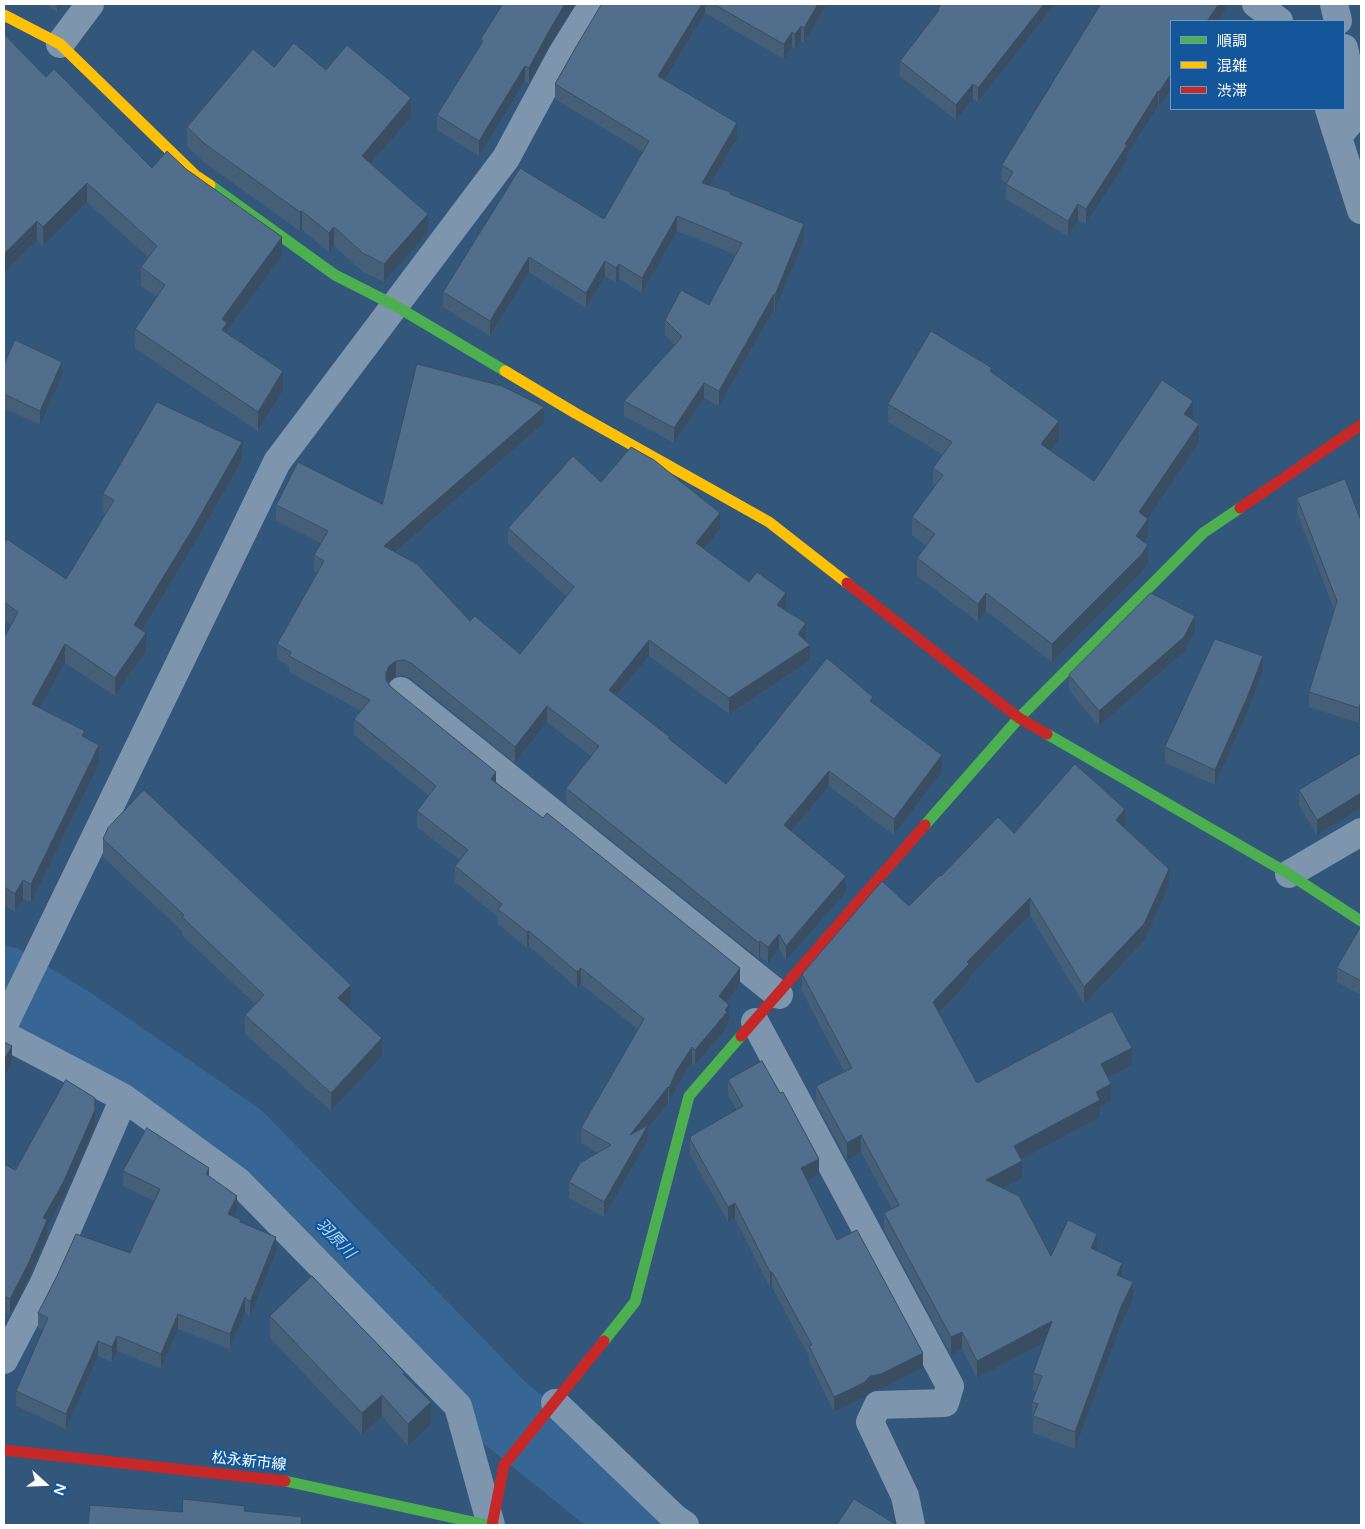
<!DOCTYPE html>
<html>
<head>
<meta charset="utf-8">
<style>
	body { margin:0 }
	#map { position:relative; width:1365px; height:1529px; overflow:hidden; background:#32577b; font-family:"Varela Round","Noto Sans JP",sans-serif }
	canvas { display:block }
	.frame { position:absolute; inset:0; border:5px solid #fff; pointer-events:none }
	.legend { position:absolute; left:1170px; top:20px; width:175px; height:90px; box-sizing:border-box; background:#13579a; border:1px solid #719ac2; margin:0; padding:6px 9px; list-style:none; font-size:15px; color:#fff }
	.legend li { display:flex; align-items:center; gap:10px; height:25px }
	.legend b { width:25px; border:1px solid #719ac2 }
	.north { position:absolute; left:20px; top:1459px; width:50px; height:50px; -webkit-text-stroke:4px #13579a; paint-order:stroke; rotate:110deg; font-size:14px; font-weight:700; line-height:20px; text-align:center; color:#fff }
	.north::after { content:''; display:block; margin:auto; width:18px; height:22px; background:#fff; clip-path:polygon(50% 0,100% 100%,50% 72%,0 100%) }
</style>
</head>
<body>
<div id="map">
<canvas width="1365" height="1529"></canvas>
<div class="frame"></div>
<ul class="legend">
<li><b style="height:6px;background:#4caf50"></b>順調</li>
<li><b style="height:6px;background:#ffc107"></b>混雑</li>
<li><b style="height:6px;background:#c62828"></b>渋滞</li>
</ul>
<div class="north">N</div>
</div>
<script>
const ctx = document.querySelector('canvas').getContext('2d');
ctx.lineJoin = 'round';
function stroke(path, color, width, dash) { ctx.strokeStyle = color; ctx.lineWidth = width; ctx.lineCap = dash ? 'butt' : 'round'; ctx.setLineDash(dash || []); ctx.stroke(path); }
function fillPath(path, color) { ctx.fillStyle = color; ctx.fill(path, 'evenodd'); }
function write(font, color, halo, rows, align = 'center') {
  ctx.font = font + ' "Varela Round","Noto Sans JP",sans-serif'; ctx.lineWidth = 4.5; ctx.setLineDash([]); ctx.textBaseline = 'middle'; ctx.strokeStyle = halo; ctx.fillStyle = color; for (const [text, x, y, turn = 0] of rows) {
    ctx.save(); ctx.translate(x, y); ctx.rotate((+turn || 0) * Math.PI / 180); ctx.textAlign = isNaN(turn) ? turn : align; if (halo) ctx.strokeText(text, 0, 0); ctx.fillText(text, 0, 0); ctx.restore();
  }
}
const river = new Path2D(`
	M4 983 71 1024 237 1138 501 1410 644 1525`);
const street = new Path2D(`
	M1256 4 1279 21
	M1334 4 1338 21
	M60 44 90 4
	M1329 109 1361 210
	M1338 136 1358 113 1344 48
	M401 691 779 995
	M1289 874 1361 832
	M755 1022 950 1386 945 1403 878 1405 870 1422 905 1496 911 1525
	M4 1025 277 462 506 158 562 54 593 4
	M4 1035 124 1098 238 1181 458 1406 491 1525
	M4 1360 43 1285 124 1098
	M555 1403 676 1519 685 1525`);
const fast = new Path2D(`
	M210 185 335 275 394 305 505 371
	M1047 734 1289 874 1361 921
	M925 825 1019 718 1203 533 1240 508
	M604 1341 635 1302 689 1096 741 1036
	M285 1481 487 1525`);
const slow = new Path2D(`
	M4 15 60 44 195 175 210 185
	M505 371 575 413 769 522 847 583`);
const jam = new Path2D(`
	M1240 508 1361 425
	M847 583 1019 718 1047 734
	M741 1036 925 825
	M4 1450 285 1481
	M492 1525 504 1465 604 1341`);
const wall = new Path2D(`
	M44 4H62L57 12Z
	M503 4H575L549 46 529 83 525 81 479 156 437 130V115L481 45V39Z
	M602 4H827L804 43 801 41 795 49 792 47 784 59 705 13 665 80 737 138 709 185 731 195 804 239 775 310 774 309 719 406 704 398 674 443 624 416V401L675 345 665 335V320L709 305 736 255 677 231 642 293 619 279 616 283 605 276 586 308 529 272 490 336 443 307V292L604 219 643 152 555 99V84Z
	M1055 4 978 102 973 99 956 120 900 76V61L938 12V9Z
	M1101 4H1225V10L1218 21H1171V89L1159 107 1158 106 1127 155V160L1086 224 1078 220 1068 236 1006 199V183L1002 180V165Z
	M274 67 326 70 411 117 371 164 428 233 384 282 363 272 334 246 329 252 302 230 300 231 205 163 187 146V127Z
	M46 77 152 168 186 169 282 256 227 330V334L283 390 258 431 135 348V329L157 297 141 286V267L148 257 87 202 43 246 37 240 4 273Z
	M4 365 62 376 40 425 4 408Z
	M992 372 1059 439 1050 450 1094 481 1193 419 1199 443 1147 518 1148 537 1145 542 1148 563 1142 572 1052 662 986 611 978 622 917 576V558L926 546 912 535V517L934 487 933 486V468L943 455 888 422V404Z
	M544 423 396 552 470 621 520 654 566 596 508 544V528L601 482 720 529 704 549 786 609 785 610 806 639 805 640 810 660 729 714 649 656 617 696 670 740 726 784 873 704 942 771 894 835 829 786 792 831 846 892 786 961 779 949 768 963 760 956 759 959 566 804V788L591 756 547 722 515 763 411 679 404 676H396L389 682 388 683 391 687 496 782 740 984 726 1002 729 1021 727 1023V1028L695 1065 692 1063 677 1086 669 1104 668 1103 648 1128V1140L604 1217 569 1198V1182L598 1153 581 1143V1128L638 1029 581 984 577 988 529 946 527 948 498 924V917L455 882V866L460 860 417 827V811L429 796 354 735V719L361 711 289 672V666L277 659V644L317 573 314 571V555L321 543 276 521V505L382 504Z
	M242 460 192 548 142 630 146 651 115 696 65 663 40 708 85 738 99 764 31 902 23 899 15 912 4 905V638L11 625 4 620V543L66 579 105 514 103 512V494Z
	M1297 498 1361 521V716L1359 723 1309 707V692L1334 609 1297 513Z
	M1195 631 1184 652 1099 726 1069 690V675Z
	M1263 671 1247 713 1215 785 1165 763V747Z
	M1361 753V808L1317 835 1299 805V790Z
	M1125 827 1169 886 1144 941 1084 1004 1030 915 969 977V981L939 1013 977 1083 1132 1065 1108 1078 1111 1101 1100 1107V1117L1021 1159 1022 1178 1003 1188 1051 1256 1097 1251 1122 1277 1133 1300 1121 1325 1075 1449 1033 1433 1032 1402 1036 1392 1033 1390V1373L1044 1342 977 1378 962 1349 951 1355 884 1230V1213L892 1209 861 1152 847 1160 816 1103V1086L844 1071 802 991V974L909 906 941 876 1014 833Z
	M103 839 351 1003 347 1006 382 1056 331 1111 245 1034V1015L255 1004 182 935V931L103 857Z
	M1361 926V995L1337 982V968Z
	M728 1080 819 1174 807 1180 837 1240 923 1368 881 1389 870 1392 865 1397 834 1412 809 1361V1356L772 1287 770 1288 735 1218 728 1222 690 1154V1139L737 1110 728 1095Z
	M95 1114V1126L63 1199 47 1227V1236L29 1278 10 1315 4 1312V1164L15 1170Z
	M123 1171 209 1177 237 1211 234 1217 276 1252 250 1317 245 1312 230 1349 178 1329 161 1369 117 1351 112 1362 98 1356 66 1429 16 1406V1391L43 1330 38 1328V1313L130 1253 154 1201 123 1186Z
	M270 1316 405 1376 431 1424 408 1446 382 1416 362 1435 270 1338Z`);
const shadedWall = new Path2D(`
	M57 4H62L57 12Z
	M565 4H575L549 46 529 83V68L549 31Z
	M702 4H705V13L658 91V76Z
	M818 4H827L804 43V28Z
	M1044 4H1055L978 102V88Z
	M1219 4H1225V10L1218 21H1207Z
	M801 26V41L795 49V34Z
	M792 32V47L784 59V44Z
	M525 66V81L479 156V141Z
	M1171 74V89L1159 107V92Z
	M973 84V99L956 120V105Z
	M1158 91V106L1127 155V160L1086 224V209L1125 144Z
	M411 98V117L362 174V156Z
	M737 123V138L702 198V183Z
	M87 183V202L43 246V227Z
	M1078 204V220L1068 236V221Z
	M302 211V230L300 231V212Z
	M428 214V233L384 282V264Z
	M677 216V231L642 293V278Z
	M37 221V240L4 273V254Z
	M804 224V239L775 310V295Z
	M334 227V246L329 252V233Z
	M282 237V256L227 330V342L222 349V319Z
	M529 257V272L490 336V321Z
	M605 261V276L586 308V293Z
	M619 264V279L616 283V268Z
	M774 294V309L719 406V391Z
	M62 362V376L40 425V411Z
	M283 371V390L258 431V412Z
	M704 383V398L674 443V428Z
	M1193 401V419L1184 432V414Z
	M544 407V423L384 562V546Z
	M1059 421V439L1041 463V444Z
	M1199 424V443L1139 531V512Z
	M242 442V460L192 548 134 643V625Z
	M720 513V529L696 559V543Z
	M1148 519V537L1136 555V536Z
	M1148 545V563L1142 572 1052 662V644Z
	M786 593V609L777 621V605Z
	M986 593V611L978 622V604Z
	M1195 616V631L1184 652 1099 726V711Z
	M806 623V639L798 650V634Z
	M146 633V651L115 696V678Z
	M649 640V656L609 705V690Z
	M65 644V663L32 722V704Z
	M810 645V660L729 714V698Z
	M1263 656V671L1247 713 1215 785V770Z
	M396 661V676L389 682 386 689V673L389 666Z
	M1361 701V716L1359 723V708Z
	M547 706V722L515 763V747Z
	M99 745V764L31 902V884Z
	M942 755V771L894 835V819Z
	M829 771V786L784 840V825Z
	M496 772V788L491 779Z
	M1361 793V808L1317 835V820Z
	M1125 809V827L1116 837V820Z
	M1169 869V886L1144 941 1084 1004V987Z
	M846 876V892L786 961V946Z
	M23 880V899L15 912V894Z
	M1030 898V915L969 977V981L933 1019V1002L967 962Z
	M529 931V946L527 948V932Z
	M779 934V949L768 963V947Z
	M760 941V956L759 959V943Z
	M581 968V984L577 988V972Z
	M740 968V984L719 1012V996Z
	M351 985V1003L338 1016V998Z
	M729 1005V1021L727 1023V1028L695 1065V1050L725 1010Z
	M382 1038V1056L331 1111V1093Z
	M12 1046V1062L4 1076V1060Z
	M692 1047V1063L677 1086 669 1104V1088L677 1070Z
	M1132 1048V1065L1101 1081V1064Z
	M1111 1084V1101L1100 1107V1117L1014 1163V1146L1096 1092Z
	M668 1087V1103L648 1128V1140L604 1217V1202L630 1135Z
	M95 1098V1126L63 1199 47 1227V1236L29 1278 10 1315V1299L43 1218Z
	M861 1135V1152L847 1160V1143Z
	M819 1159V1174L801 1184V1168Z
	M1022 1161V1178L986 1197V1180Z
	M209 1168V1183L206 1174Z
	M237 1196V1211L228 1229V1214Z
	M735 1203V1218L728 1222V1207Z
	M1097 1234V1252L1091 1248Z
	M276 1237V1252L250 1317V1302Z
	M1122 1263V1280L1117 1275Z
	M770 1272H772V1287L770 1288Z
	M1133 1282V1300L1121 1325 1075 1449V1432L1121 1307Z
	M245 1297V1312L230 1349V1334Z
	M178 1314V1329L161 1369V1354Z
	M1052 1321V1338L977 1378V1361Z
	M962 1332V1349L951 1355V1337Z
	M117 1336V1351L112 1362V1347Z
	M98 1341V1356L66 1429V1414Z
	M923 1353V1368L881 1389 870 1392 865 1397 834 1412V1397L870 1376Z
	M382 1395V1416L362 1435V1413Z
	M431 1402V1424L408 1446V1424Z`);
const building = new Path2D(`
	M503 4H565L549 31 529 68 525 66 479 141 437 115 483 41 481 39Z
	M602 4H702L658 76 737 123 702 183 731 192 730 194 804 224 775 295 774 294 719 391 704 383 674 428 624 401 682 337 665 320 681 290 709 305 742 243 677 216 642 278 619 264 616 268 605 261 586 293 529 257 490 321 443 292 520 168 604 219 649 141 555 84 576 47Z
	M714 4H818L804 28 801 26 795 34 792 32 784 44Z
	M942 4H1044L978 88 973 84 956 105 900 61 939 10 938 9Z
	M1101 4H1219L1207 21H1171V74L1159 92 1158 91 1125 144 1127 145 1086 209 1078 204 1068 221 1006 184 1013 172 1002 165Z
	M4 34 46 77 54 69 152 168 167 151 186 169 282 237 222 319 227 323 222 330 283 371 258 412 135 329 165 285 141 267 157 246 87 183 43 227 37 221 4 254Z
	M294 43 326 70 347 45 411 98 362 156 428 214 384 264 363 253 334 227 329 233 302 211 300 212 205 144 187 127 253 49 274 67Z
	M931 331 992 368 990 371 1059 421 1041 444 1094 481 1162 380 1193 401 1184 414 1199 424 1139 512 1148 519 1136 536 1148 545 1142 554 1052 644 986 593 978 604 917 558 935 534 912 517 943 475 933 468 952 442 888 404Z
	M15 340 62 362 40 411 4 394V365Z
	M417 364 502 386 544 407 384 546 417 564 470 621 475 616 520 654 574 587 508 528 573 456 601 482 631 447 654 460 720 513 696 543 749 582 757 572 786 593 777 605 806 623 798 634 810 645 729 698 649 640 609 690 670 737 668 738 726 784 827 658 873 697 870 701 942 755 894 819 829 771 784 825 846 876 786 946 779 934 768 947 760 941 759 943 566 788 599 746 547 706 515 747 411 663 404 660 396 661 389 666 386 673V680L391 687 496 772 491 779 543 818 547 813 740 968 719 996 729 1005 725 1010 727 1012 695 1050 692 1047 677 1070 669 1088 668 1087 630 1135 648 1125 604 1202 569 1182 580 1163 611 1145 581 1128 644 1019 581 968 577 972 529 931 527 932 498 909 502 904 455 866 468 850 417 811 436 786 354 719 370 700 289 656 291 652 277 644 324 561 314 555 328 531 276 505 298 462 382 504Z
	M157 402 242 442 192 530 134 625 146 633 115 678 65 644 32 704 85 731 82 736 99 745 31 884 23 880 15 894 4 887V638L18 612 4 602V543L7 539 66 579 114 500 103 494Z
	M1345 479 1361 521V701L1359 708 1309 692 1337 601 1297 498Z
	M1151 593 1195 616 1184 637 1099 711 1069 675Z
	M1215 639 1263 656 1247 698 1215 770 1165 747Z
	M1361 753V793L1317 820 1299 790Z
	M1075 764 1125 809 1116 820 1169 869 1144 924 1084 987 1030 898 967 962 969 964 933 1002 977 1083 1112 1011 1132 1048 1101 1064 1111 1084 1096 1092 1100 1100 1014 1146 1022 1161 986 1180 1019 1196 1051 1256 1068 1220 1097 1234 1091 1248 1122 1263 1117 1275 1133 1282 1121 1307 1075 1432 1033 1416 1038 1404 1032 1402 1042 1376 1033 1373 1052 1321 977 1361 962 1332 951 1337 884 1213 899 1205 861 1135 847 1143 816 1086 852 1068 802 974 882 881 909 906 940 875 941 876 998 817 1014 833Z
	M144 790 351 985 338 998 382 1038 331 1093 245 1015 264 995 182 917 184 915 103 839 108 828Z
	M1361 926V981L1337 968Z
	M4 1042 12 1046 4 1060Z
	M762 1061 780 1093 783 1092 819 1159 801 1168 837 1240 857 1230 923 1353 881 1374 870 1376 865 1382 834 1397 809 1346 812 1345 772 1272H770L735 1203 728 1207 690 1139 691 1136 743 1106 728 1080Z
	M66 1080 95 1098V1110L63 1183 43 1218 47 1220 29 1262 10 1299 4 1296V1164L15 1170Z
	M147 1128 209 1168 206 1174 237 1196 228 1214 241 1220 240 1222 276 1237 250 1302 245 1297 230 1334 178 1314 161 1354 117 1336 112 1347 98 1341 66 1414 16 1391 48 1318 38 1313 57 1276 76 1234 130 1253 160 1189 123 1171Z
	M312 1276 405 1373 403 1374 431 1402 408 1424 382 1395 362 1413 270 1316Z
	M183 1499 245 1506 244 1511 302 1517 301 1525H88L90 1505 182 1512Z
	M854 1499 897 1525H837Z`);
const streetNames = [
	["松永新市線",249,1462,6]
];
const waterNames = [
	["羽原川",335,1239,46]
];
stroke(river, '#376695', 74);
stroke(street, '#7d95ad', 28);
stroke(fast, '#4caf50', 11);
stroke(slow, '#ffc107', 11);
stroke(jam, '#c62828', 11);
fillPath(wall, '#465f78');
fillPath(shadedWall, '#394e62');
fillPath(building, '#516f8c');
stroke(building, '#394e62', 1);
write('15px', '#fff', '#13579a', streetNames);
write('italic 16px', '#b4d8fa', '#13579a', waterNames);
</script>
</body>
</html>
